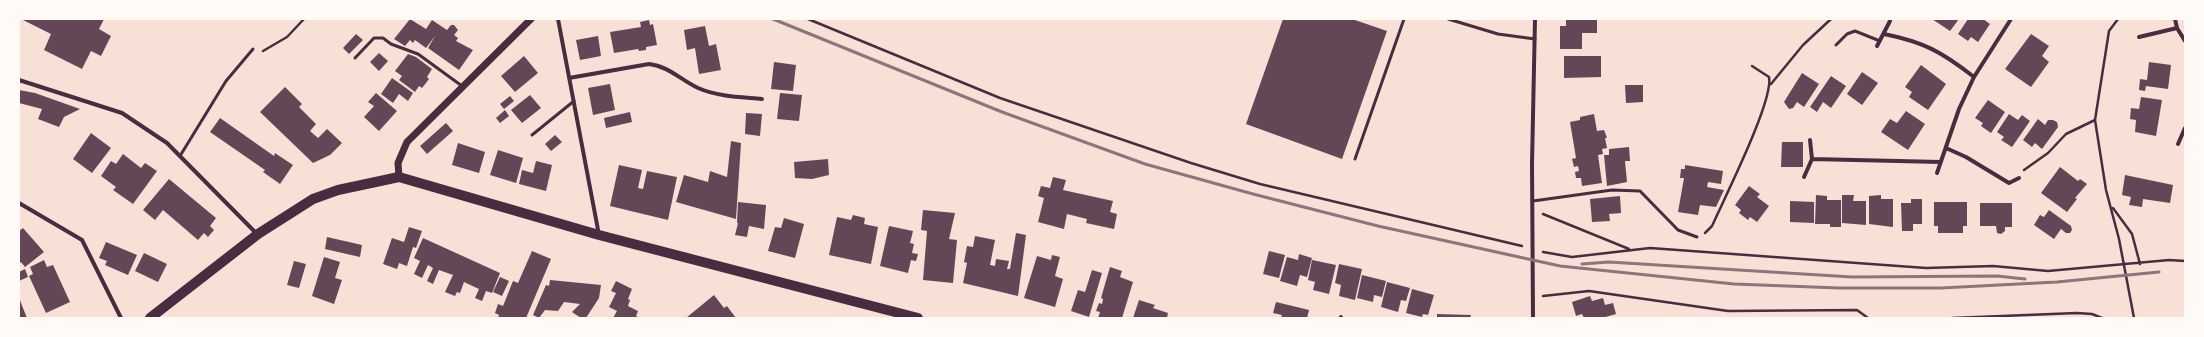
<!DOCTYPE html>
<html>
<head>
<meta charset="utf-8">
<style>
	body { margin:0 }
	#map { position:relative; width:2204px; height:337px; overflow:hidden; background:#f7e1d7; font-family:Montserrat,sans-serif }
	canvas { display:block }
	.frame { position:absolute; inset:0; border:20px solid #fffaf5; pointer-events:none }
</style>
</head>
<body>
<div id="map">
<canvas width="2204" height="337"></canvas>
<div class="frame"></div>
</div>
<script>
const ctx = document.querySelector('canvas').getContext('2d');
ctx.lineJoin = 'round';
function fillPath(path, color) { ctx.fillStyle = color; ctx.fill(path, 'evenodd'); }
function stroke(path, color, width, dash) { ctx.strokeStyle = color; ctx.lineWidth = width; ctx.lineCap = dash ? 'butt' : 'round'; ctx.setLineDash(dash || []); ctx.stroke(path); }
const building = new Path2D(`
	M21 19H104L99 29 111 36 101 56 91 51 82 69 44 50 51 34Z
	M410 19 426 29 432 20 447 30 451 25H454L458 30 454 35 458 38 456 41 473 50 459 70 428 48 435 36 426 48 415 40 413 43 410 40 405 46 394 39Z
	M1283 19H1352L1387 31 1342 159 1246 124Z
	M1566 19H1597V33H1582V49H1560V26H1566Z
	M1932 19H1959L1950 31Z
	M1968 19H1983L1990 24 1978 42 1971 37 1968 41 1958 34Z
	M649 20 650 25 653 24 657 45 646 47V50L639 51 638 49 614 53 610 32 641 27 640 22Z
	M705 26 709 46 716 44 721 70 699 74 695 48 687 50 684 30Z
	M356 34 363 40 349 54 343 48Z
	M2031 34 2049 46 2042 56 2049 62 2031 87 2005 69Z
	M598 36 601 56 580 60 576 40Z
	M379 53 388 61 379 71 370 62Z
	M408 54 416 57 432 69 427 77 429 79 426 83 422 88 419 86 415 92 399 80 402 76 395 71Z
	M524 56 538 73 515 92 501 76Z
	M1564 56H1601V77L1564 78Z
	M774 62 796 65 793 91 771 89Z
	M2149 62 2171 65 2168 89 2146 86 2145 91 2139 90 2140 79 2147 80Z
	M1921 65 1946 84 1928 110 1909 97 1912 92 1905 87Z
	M1862 72 1878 83 1862 105 1847 94Z
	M1802 73 1819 84 1804 107 1797 102 1793 108 1789 109 1784 102Z
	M1831 76 1846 86 1831 108 1823 102 1817 112 1810 107Z
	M392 78 413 93 408 101 399 94 393 103 381 94Z
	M610 84 615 110 593 115 588 88Z
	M1625 85H1643V102L1626 103Z
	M285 87 302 104 299 107 316 124 310 131 318 138 327 129 342 143 330 155 313 163 260 112Z
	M19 90 35 93 80 109 64 117 59 127 38 119 42 109 19 103Z
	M376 93 397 111 379 131 364 117 374 106 368 102Z
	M780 93 802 95 799 121 777 119Z
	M530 95 541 108 522 123 511 110Z
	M510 96 514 101 504 109 500 104Z
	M2141 97 2162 100 2156 136 2135 132 2136 120 2130 119 2131 108 2139 109Z
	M1988 100 2005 112 1991 133 1981 126 1983 123 1975 118Z
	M505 110 509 116 500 123 496 118Z
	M1906 111 1925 124 1908 150 1881 132 1890 119 1897 123Z
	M630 112 632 122 606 128 604 118Z
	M746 113 762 114 760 136 745 134Z
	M1594 114 1597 131 1604 130 1607 138H1605L1607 148 1602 149 1603 154 1598 155 1602 183 1582 186 1581 178H1576L1575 172 1579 171 1578 166 1574 167 1572 159 1576 158 1570 122 1580 120V117Z
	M2009 114 2018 120 2022 115 2030 121 2012 147 2001 140 2004 137 1997 132Z
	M220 118 274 156 275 153 293 165 280 184 263 172 265 170 210 132Z
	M2038 119 2045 125 2048 120H2053L2057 122 2058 127 2042 149 2035 143 2032 147 2023 140Z
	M446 123 453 131 427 154 420 146Z
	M91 133 111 148 92 173 73 159Z
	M555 135 562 142 551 151 545 144Z
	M731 141 741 143 736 219 676 202 684 175 708 182 710 171 727 177Z
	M1782 142H1803V167H1781Z
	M458 143 485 152 479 173 452 165Z
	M1629 147 1630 161H1625L1627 182 1607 186 1604 155H1609V149Z
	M498 150 523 158 516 183 490 175Z
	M123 154 141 168 145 163 157 171 133 204 113 190 116 187 101 176 111 161 116 164Z
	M828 159 829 175 812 179 795 178 794 162Z
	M536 161 552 165 546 191 519 184 522 170 533 173Z
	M619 165 642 170 638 188 643 189 647 171 677 177 668 220 610 206Z
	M1685 165 1723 171 1721 184 1708 182 1707 187 1724 190 1716 207 1700 205 1698 215 1678 212 1684 178H1680L1681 169H1685Z
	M2060 167 2078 181 2080 179 2087 184 2075 198 2077 199 2067 212 2041 193Z
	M2125 175 2173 185 2170 203 2143 199 2142 207 2129 205 2131 197 2122 195Z
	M1053 177 1066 180 1063 190 1113 201 1110 212 1117 214 1114 229 1086 223 1087 219 1067 214 1064 229 1038 222 1044 198 1038 196 1041 186 1050 188Z
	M169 179 216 218 210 226 214 230 208 237 204 233 198 240 163 210 155 220 143 210Z
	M1749 186 1760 194 1757 197 1769 206 1757 222 1750 217 1748 220 1739 213 1741 210 1735 205Z
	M1816 195 1827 196V200H1841V227H1830V224H1815Z
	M1842 195H1854L1853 201H1866V225L1842 223Z
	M1881 195V199H1893V227L1869 224V196Z
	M1620 196 1621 213 1609 214 1610 221 1592 222 1590 199Z
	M1911 199H1922V224H1913V231H1902L1901 203H1911Z
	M1790 201 1814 202V223L1790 222Z
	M738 202 766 205 764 229 749 226 747 237 735 235 738 223H737Z
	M1934 202H1967V226H1963V233H1938V226H1934Z
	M1980 203H2012V227H2005V231L2001 234 1997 233 1996 226H1980Z
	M923 210 955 213 949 239 957 240 953 283 923 280 927 231 921 230Z
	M2049 210 2071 226 2072 230 2070 233H2066L2061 229 2054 239 2034 225 2040 215 2044 217Z
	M853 215 865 218 864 224 878 227 871 264 829 255 837 217 851 220Z
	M784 218 804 224 795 258 768 251 775 227 781 228Z
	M889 226 913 231 910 243 914 244 912 253 918 254 916 261 911 260 908 273 880 266Z
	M409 227 422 231 416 248 413 247 407 266 399 263 397 269 383 264 392 238 404 242Z
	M23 228 44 252 25 267 21 262 19 264V231Z
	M1016 233 1026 235 1018 296 963 283 967 263 964 262 967 246 973 247 975 236 995 240 990 265 995 266 996 259 1009 261 1007 269H1010Z
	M327 237 362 245 360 257 325 249Z
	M423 238 500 273 492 293 486 291 482 301 475 298 479 289 464 282 460 293 457 292 455 296 445 292 453 275 439 270 433 284 427 281 433 268 428 265 422 278 414 274 420 261 414 258Z
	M106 242 137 255 128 275 105 265 107 261 99 258Z
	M532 251 551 259 526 318H498L499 315 495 313 498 304 503 306 513 281 518 283Z
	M1269 251 1285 255 1279 278 1263 274Z
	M144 253 167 264 158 282 135 271Z
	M1299 254 1312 258 1307 277 1300 275 1297 286 1280 281 1287 257 1298 260Z
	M1052 255 1060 257 1055 276 1063 279 1055 307 1024 298 1037 256 1051 260Z
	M324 257 340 262 335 278 342 280 334 304 312 296Z
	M44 260 47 267 53 265 70 302 46 313 29 276 33 274 30 267Z
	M1312 260 1336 265 1329 294 1313 290 1315 282 1308 280Z
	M294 261 306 264 299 288 287 285Z
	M1339 264 1362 269 1355 300 1339 296 1341 285 1335 283Z
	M1110 267 1122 271 1120 277 1133 282 1122 318H1098L1100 312 1096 311 1099 303 1102 304 1103 299 1101 298Z
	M25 269 28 277 19 281V272Z
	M1092 270 1102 273 1089 317 1071 311 1078 290 1085 292Z
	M1362 275 1386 281 1382 297 1374 295 1373 302 1357 298Z
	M500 277 509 281 502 296 493 292Z
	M550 280 601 285 599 298 586 318H581L572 312 580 304 564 302 558 311 545 310 539 318 533 315 546 285 549 286Z
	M616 281 632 289 628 299 630 300 628 306 638 311 636 316 640 318H613L617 311 609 307 616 293 611 291Z
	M1387 282 1410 288 1406 301 1401 300 1398 312 1381 307Z
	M1412 289 1434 295 1428 315 1423 314 1422 317 1406 313Z
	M714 295 724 308 727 306 736 318H686Z
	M1590 296 1592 301 1603 298 1605 305 1613 303 1616 314 1602 318H1584L1582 314 1576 316 1572 302Z
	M19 298 27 318H19Z
	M1139 300 1155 305 1153 308 1168 313 1167 318H1133Z
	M1276 302 1309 310 1307 318H1281L1282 315 1273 313Z
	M1437 314 1471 315 1470 318H1437Z`);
const path = new Path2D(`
	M808 19 1000 98 1191 163 1260 184 1522 246
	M2118 19 2109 31 2095 120 2106 190 2119 239 2134 318
	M263 51 287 37 304 19
	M1771 84 1803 45 1831 19
	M2024 170 2048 153 2066 134 2095 120
	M2113 208 2132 234 2140 264
	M1543 214 1629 249
	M1705 233 1712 226C1724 199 1774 100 1769 77L1752 66
	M1543 252 1572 257 1650 248 1926 268 1993 266 2048 271 2169 260 2185 261
	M1543 296 1589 291 1728 311 1857 310 1868 318
	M1952 318 2077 313 2092 314 2102 318`);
const service = new Path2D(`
	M1448 19 1498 34 1535 39
	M1836 45 1847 34 1855 31 1880 41
	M355 58 374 38H383L391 44 418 54 462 86
	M532 135 574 101
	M180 156 226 81 253 49
	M1355 159 1404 19
	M1533 201 1612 190 1640 191 1678 230 1697 237`);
const minor = new Path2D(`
	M558 19 599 235
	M2175 19 2177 28 2185 41
	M1884 34C1924 42 1942 52 1974 77
	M2139 37 2177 28
	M1877 46 1890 21
	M569 78 649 64C668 66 681 80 698 88 719 97 740 97 762 99
	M19 80 122 113 167 143 257 234
	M2178 144 2185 128
	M1946 148 1966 157 2009 183 2019 178
	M1812 159 1941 162
	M1937 173 1959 109 1974 77 2011 19
	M1804 177 1812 159 1810 140
	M19 203 82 240 121 318
	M1341 318V317
	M1533 318 1532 164 1535 19`);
const tertiary = new Path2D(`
	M399 177 398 163 407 142 531 19`);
const primary = new Path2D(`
	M150 318 258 234 313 199 338 190 399 177 599 235 918 318`);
const rail = new Path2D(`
	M773 19 1002 112 1145 164 1253 194 1378 226 1560 266 1734 284 1839 288H1941L2057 282 2159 272
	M1582 264 1609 262 1852 277 1997 276 2025 279`);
fillPath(building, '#644757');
stroke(path, '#4a2c40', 2.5);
stroke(service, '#4a2c40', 3);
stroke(minor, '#4a2c40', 4);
stroke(tertiary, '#4a2c40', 7);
stroke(primary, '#4a2c40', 10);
stroke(rail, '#8f747c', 3);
</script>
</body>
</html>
